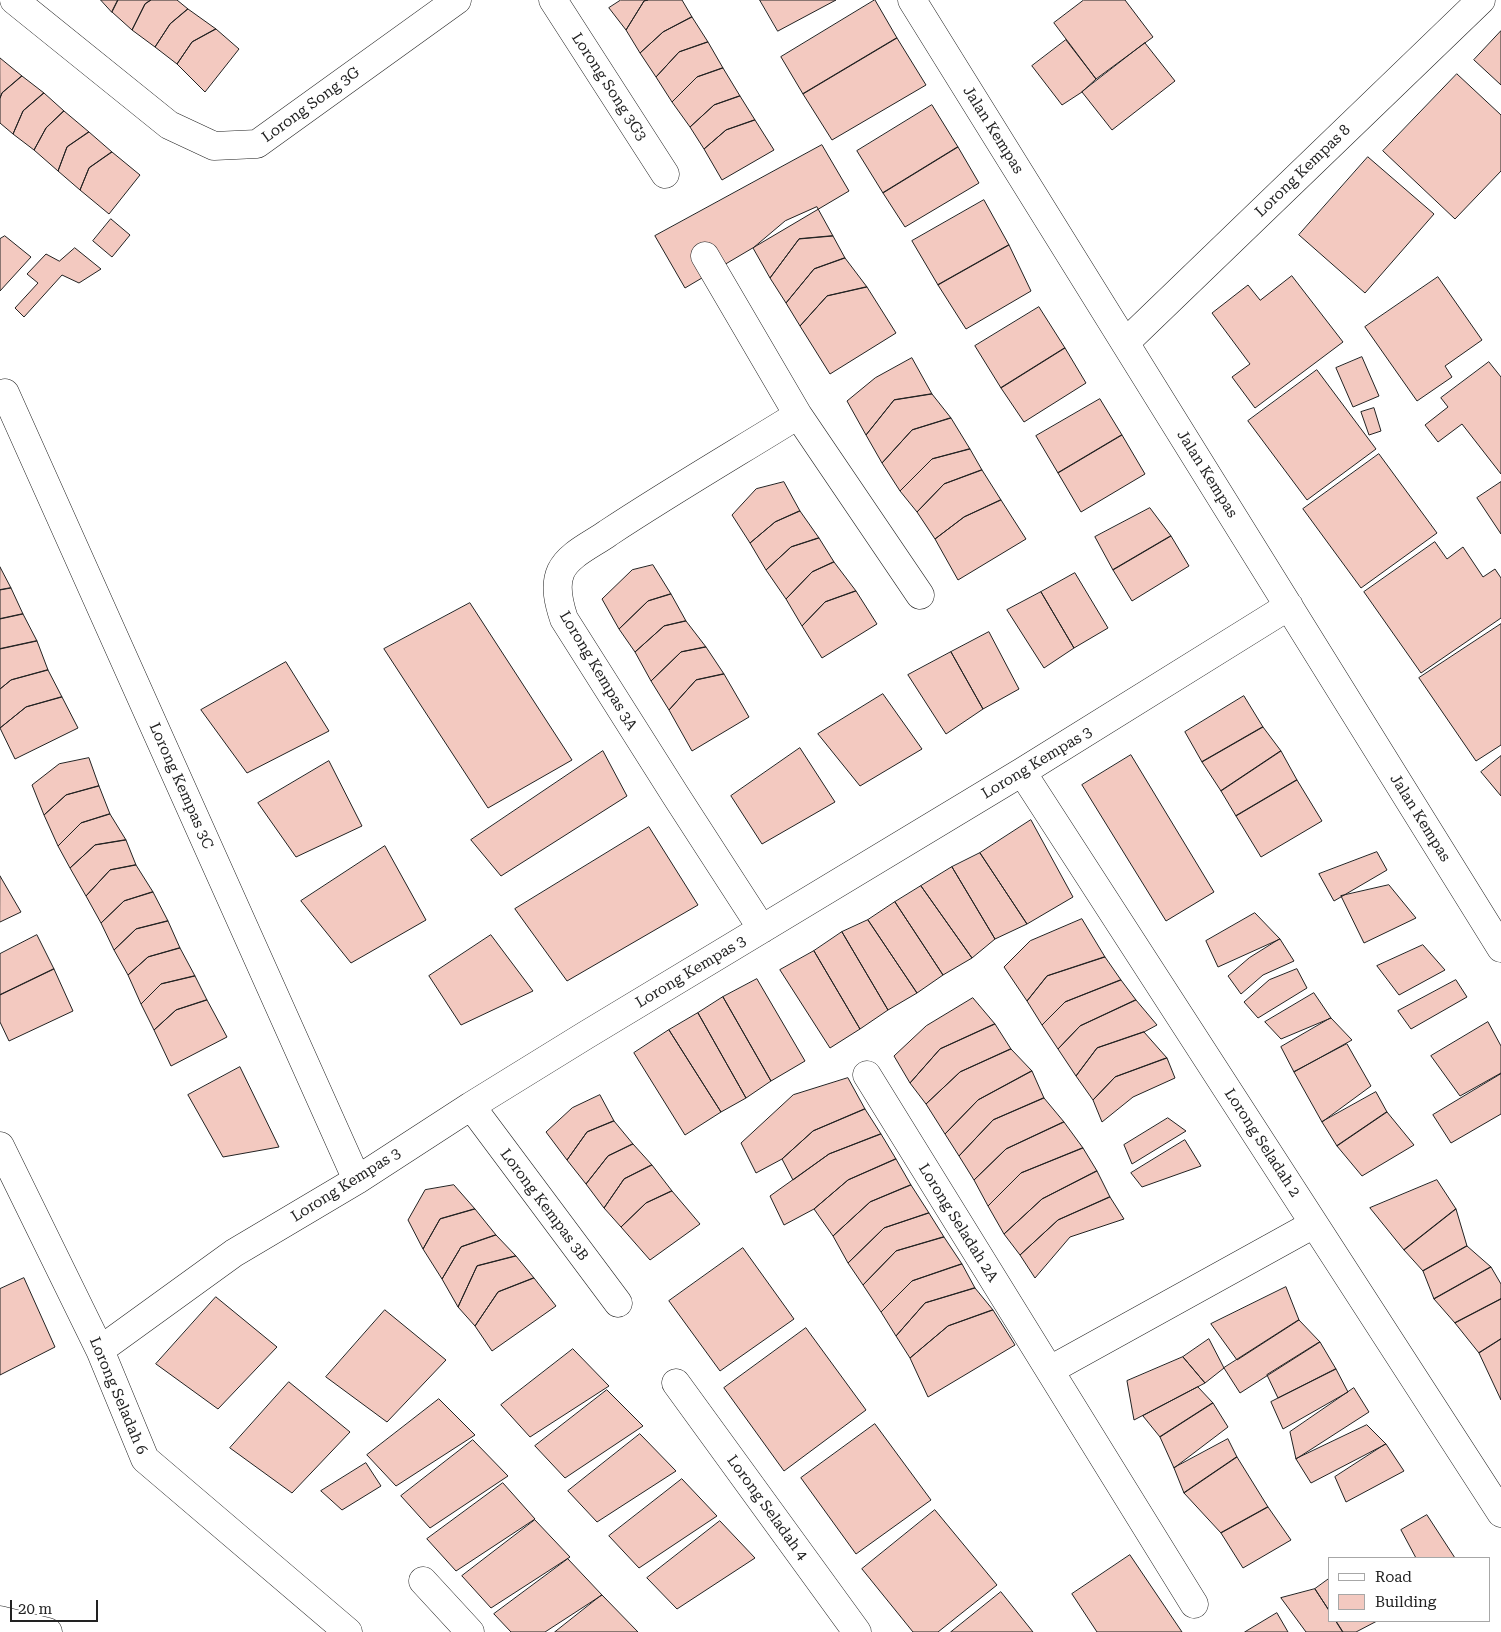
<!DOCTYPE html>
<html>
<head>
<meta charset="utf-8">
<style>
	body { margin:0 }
	#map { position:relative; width:1501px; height:1632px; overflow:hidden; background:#fff; font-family:"Roboto Serif",serif }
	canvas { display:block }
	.legend { position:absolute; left:1328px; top:1557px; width:162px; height:65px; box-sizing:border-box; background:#fff; border:1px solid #a7a7a7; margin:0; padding:6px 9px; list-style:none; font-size:15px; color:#222 }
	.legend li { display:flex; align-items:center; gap:10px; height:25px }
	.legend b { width:25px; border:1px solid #a7a7a7 }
	.scale { position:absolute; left:10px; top:1600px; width:88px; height:22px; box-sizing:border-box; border:2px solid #222; border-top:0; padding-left:6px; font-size:15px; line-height:18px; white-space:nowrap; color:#222; -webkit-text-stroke:4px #fff; paint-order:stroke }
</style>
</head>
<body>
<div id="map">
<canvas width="1501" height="1632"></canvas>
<ul class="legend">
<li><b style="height:6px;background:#fff"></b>Road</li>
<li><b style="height:14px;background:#f3c9c0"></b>Building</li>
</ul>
<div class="scale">20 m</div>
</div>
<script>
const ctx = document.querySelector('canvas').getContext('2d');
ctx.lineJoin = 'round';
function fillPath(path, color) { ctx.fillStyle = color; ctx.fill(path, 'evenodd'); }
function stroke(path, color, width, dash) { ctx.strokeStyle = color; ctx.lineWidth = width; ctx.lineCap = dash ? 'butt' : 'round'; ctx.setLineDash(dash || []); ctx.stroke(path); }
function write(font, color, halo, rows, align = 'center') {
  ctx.font = font + ' "Roboto Serif",serif'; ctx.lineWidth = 4; ctx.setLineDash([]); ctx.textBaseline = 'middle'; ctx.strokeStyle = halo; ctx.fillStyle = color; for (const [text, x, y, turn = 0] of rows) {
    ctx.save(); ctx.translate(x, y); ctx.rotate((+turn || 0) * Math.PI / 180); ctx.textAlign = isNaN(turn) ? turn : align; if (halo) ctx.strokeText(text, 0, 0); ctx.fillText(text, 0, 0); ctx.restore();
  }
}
const building = new Path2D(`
	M101 0H118L112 12Z
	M118 0H151L145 4 132 30 112 12Z
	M151 0H177L188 9 170 24 155 47 132 30 145 4Z
	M621 0H648L644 1 626 30 609 8Z
	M648 0H682L692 17 663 32 640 53 626 30 644 1Z
	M760 0H836L778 31Z
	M875 0 897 38 803 94 781 57Z
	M1084 0H1125L1153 37 1096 79 1054 23Z
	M188 9 216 29 192 42 177 64 155 47 170 24Z
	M692 17 708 42 679 52 656 77 640 53 663 32Z
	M216 29 239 49 205 92 177 64 192 42Z
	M1501 31V85L1474 60Z
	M897 38 926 85 832 140 803 94Z
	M1066 40 1096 79 1082 92 1062 105 1032 66Z
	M708 42 723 68 697 77 672 102 656 77 679 52Z
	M1145 43 1175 81 1112 130 1082 92Z
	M0 58 22 76 2 93 0 98Z
	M723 68 740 96 714 105 690 127 672 102 697 77Z
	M1457 74 1501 115V171L1455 219 1383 151Z
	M22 76 44 93 23 111 13 134 0 123V98L2 93Z
	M44 93 64 111 46 128 34 150 13 134 23 111Z
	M740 96 755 120 726 130 704 149 690 127 714 105Z
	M932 105 958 147 883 193 857 151Z
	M64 111 89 132 67 147 58 171 34 150 46 128Z
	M755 120 774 150 722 180 704 149 726 130Z
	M89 132 112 152 89 168 80 190 58 171 67 147Z
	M822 145 849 191 685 288 655 236Z
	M958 147 979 183 905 227 883 193Z
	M112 152 140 175 109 214 80 190 89 168Z
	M1368 157 1434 214 1365 293 1299 235Z
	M984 200 1009 245 938 285 912 241Z
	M817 207 833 236 799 239 770 278 753 248 785 221Z
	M111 219 130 235 112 257 93 241Z
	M5 236 31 257 0 291V239Z
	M833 236 845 258 814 269 786 303 770 278 799 239Z
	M1009 245 1031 291 966 329 938 285Z
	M75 248 101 269 79 283 62 275 24 317 15 308 38 283 27 274 46 254 59 261Z
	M845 258 867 287 827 296 800 326 786 303 814 269Z
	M1292 276 1343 342 1255 408 1232 377 1250 364 1212 313 1248 285 1260 300Z
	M1438 277 1482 340 1445 366 1452 377 1417 401 1365 327Z
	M867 287 896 333 830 374 800 326 827 296Z
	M1039 307 1065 348 1001 388 975 346Z
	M1065 348 1086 383 1024 422 1001 388Z
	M1362 357 1379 396 1353 407 1336 368Z
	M912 358 932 394 894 400 866 435 847 401 875 378Z
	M1489 362 1501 377V474L1462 424 1438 442 1425 425 1448 407 1441 398Z
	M1317 370 1376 449 1307 500 1248 421Z
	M932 394 951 418 912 430 882 463 866 435 894 400Z
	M1100 399 1122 435 1058 473 1036 436Z
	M1374 408 1381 431 1369 435 1361 412Z
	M951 418 970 449 932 459 900 491 882 463 912 430Z
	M1122 435 1145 474 1081 512 1058 473Z
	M970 449 982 470 944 484 917 512 900 491 932 459Z
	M1379 454 1437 533 1361 588 1303 509Z
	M982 470 1001 500 964 517 935 539 917 512 944 484Z
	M784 482 800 511 775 522 750 543 732 515 756 489Z
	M1501 482V534L1477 498Z
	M1001 500 1026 539 958 580 935 539 964 517Z
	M1150 508 1171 536 1113 570 1095 537Z
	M800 511 819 538 791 547 766 570 750 543 775 522Z
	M1171 536 1189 566 1132 601 1113 570Z
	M819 538 834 562 812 572 786 599 766 570 791 547Z
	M1435 542 1447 559 1463 547 1483 577 1495 569 1501 578V618L1421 673 1364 592Z
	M834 562 856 591 825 602 802 626 786 599 812 572Z
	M653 565 671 594 648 601 619 629 602 599 632 570Z
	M0 567 11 588 0 590Z
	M1075 573 1108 628 1074 648 1041 592Z
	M11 588 23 614 0 619V590Z
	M856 591 877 624 822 658 802 626 825 602Z
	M1041 592 1074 648 1044 668 1007 610Z
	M671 594 686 621 664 626 635 652 619 629 648 601Z
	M470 603 572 760 488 808 384 649Z
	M23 614 37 641 0 649V619Z
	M686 621 706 647 681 652 651 681 635 652 664 626Z
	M1501 624V745L1476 761 1419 678Z
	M989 632 1019 689 983 709 951 652Z
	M37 641 48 670 11 680 0 689V649Z
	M706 647 724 674 696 680 669 710 651 681 681 652Z
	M951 652 983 709 946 734 908 675Z
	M286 662 329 731 247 773 201 710Z
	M48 670 62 697 26 707 0 728V689L11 680Z
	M724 674 749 717 692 751 669 710 696 680Z
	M883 694 922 749 860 786 818 734Z
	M1244 696 1263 727 1202 762 1185 732Z
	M62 697 78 728 15 759 0 728 26 707Z
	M1263 727 1281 751 1221 791 1202 762Z
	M800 748 835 802 762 844 731 796Z
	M603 751 627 796 501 876 471 840Z
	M1281 751 1297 780 1236 816 1221 791Z
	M1131 755 1214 892 1166 921 1082 785Z
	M1501 756V796L1481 772Z
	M89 758 99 786 66 795 44 815 32 785 59 764Z
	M329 761 362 826 296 857 258 803Z
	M1297 780 1322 821 1261 857 1236 816Z
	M99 786 110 814 81 823 58 846 44 815 66 795Z
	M110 814 126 840 95 845 70 868 58 846 81 823Z
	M1031 820 1073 897 1027 924 980 853Z
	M649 827 698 905 567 981 515 909Z
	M126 840 136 865 110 870 86 896 70 868 95 845Z
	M385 846 426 920 351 963 301 901Z
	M1377 852 1387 870 1334 901 1319 874Z
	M980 853 1027 924 995 939 952 867Z
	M136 865 153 892 124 901 101 923 86 896 110 870Z
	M952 867 995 939 972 958 921 886Z
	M0 876 21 912 0 922Z
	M1389 885 1416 918 1364 943 1341 896Z
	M921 886 972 958 943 975 895 902Z
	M153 892 168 921 136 929 114 950 101 923 124 901Z
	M895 902 943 975 917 993 868 920Z
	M1255 913 1280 939 1218 967 1206 941Z
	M1082 919 1105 957 1047 976 1027 1001 1004 967 1030 941Z
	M868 920 917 993 888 1010 842 932Z
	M168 921 180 948 148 957 128 975 114 950 136 929Z
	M842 932 888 1010 860 1029 814 951Z
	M37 935 54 969 0 995V954Z
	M491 935 533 991 461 1025 429 976Z
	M1280 939 1294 961 1263 975 1241 994 1228 976 1249 958Z
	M1423 945 1445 970 1399 995 1377 966Z
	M180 948 195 976 161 984 141 1004 128 975 148 957Z
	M814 951 860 1029 830 1048 780 970Z
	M1105 957 1121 980 1065 1002 1042 1025 1027 1001 1047 976Z
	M54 969 73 1011 9 1041 0 1022V995Z
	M1297 969 1307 988 1258 1018 1244 1002 1269 980Z
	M195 976 207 1000 176 1010 154 1030 141 1004 161 984Z
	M757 979 805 1061 771 1081 723 997Z
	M1121 980 1136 1000 1080 1026 1058 1049 1042 1025 1065 1002Z
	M1456 980 1467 997 1411 1029 1398 1011Z
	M1314 993 1331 1018 1281 1039 1265 1022Z
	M723 997 771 1081 746 1098 698 1013Z
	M973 998 995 1024 940 1049 910 1083 894 1056 926 1026Z
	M207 1000 227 1037 171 1066 154 1030 176 1010Z
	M1136 1000 1157 1025 1144 1032 1097 1048 1076 1076 1058 1049 1080 1026Z
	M698 1013 746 1098 721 1112 669 1030Z
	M1331 1018 1352 1040 1294 1072 1281 1047Z
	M1488 1022 1501 1046V1073L1460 1096 1431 1056Z
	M995 1024 1011 1049 960 1072 926 1104 910 1083 940 1049Z
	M669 1030 721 1112 685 1135 634 1053Z
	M1144 1032 1167 1058 1115 1077 1093 1100 1076 1076 1097 1048Z
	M1347 1044 1371 1086 1322 1122 1294 1072Z
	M1011 1049 1032 1071 978 1100 945 1134 926 1104 960 1072Z
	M1167 1058 1175 1078 1133 1097 1102 1122 1093 1100 1115 1077Z
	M240 1067 279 1147 223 1157 188 1095Z
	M1032 1071 1044 1098 993 1120 959 1156 945 1134 978 1100Z
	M1501 1074V1114L1451 1143 1433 1115Z
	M848 1078 865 1109 813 1131 782 1159 756 1173 741 1143 793 1095Z
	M1376 1092 1387 1112 1337 1146 1322 1122Z
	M600 1095 614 1121 587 1132 567 1160 546 1132 572 1108Z
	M1044 1098 1064 1122 1006 1149 974 1180 959 1156 993 1120Z
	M865 1109 881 1134 829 1154 793 1180 782 1159 813 1131Z
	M1387 1112 1414 1145 1362 1176 1337 1146Z
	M1168 1118 1186 1131 1132 1164 1124 1145Z
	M614 1121 633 1144 608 1156 586 1184 567 1160 587 1132Z
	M1064 1122 1083 1148 1021 1173 988 1206 974 1180 1006 1149Z
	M881 1134 896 1159 848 1180 814 1209 784 1225 770 1196 829 1154Z
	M1185 1140 1201 1166 1142 1187 1131 1173Z
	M633 1144 652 1165 624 1179 604 1208 586 1184 608 1156Z
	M1083 1148 1097 1171 1042 1199 1004 1234 988 1206 1021 1173Z
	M896 1159 911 1185 870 1202 833 1236 814 1209 848 1180Z
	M652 1165 672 1191 646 1203 621 1227 604 1208 624 1179Z
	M1097 1171 1110 1197 1058 1220 1020 1255 1004 1234 1042 1199Z
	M1437 1180 1456 1209 1404 1250 1370 1208Z
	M454 1185 475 1209 440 1219 423 1249 408 1220 425 1190Z
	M911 1185 929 1213 884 1228 848 1263 833 1236 870 1202Z
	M672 1191 700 1224 650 1260 621 1227 646 1203Z
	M1110 1197 1124 1219 1070 1237 1035 1278 1020 1255 1058 1220Z
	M475 1209 496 1235 461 1247 442 1279 423 1249 440 1219Z
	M1456 1209 1467 1246 1423 1271 1404 1250Z
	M929 1213 944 1237 896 1251 863 1285 848 1263 884 1228Z
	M496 1235 516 1256 477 1266 458 1307 442 1279 461 1247Z
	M944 1237 962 1264 912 1281 881 1312 863 1285 896 1251Z
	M1467 1246 1491 1267 1434 1299 1423 1271Z
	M743 1248 794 1319 720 1371 669 1301Z
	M516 1256 534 1278 498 1292 475 1326 458 1307 477 1266Z
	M962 1264 975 1288 925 1303 896 1336 881 1312 912 1281Z
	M1491 1267 1501 1284V1299L1455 1323 1434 1299Z
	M24 1278 55 1347 0 1375V1289Z
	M534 1278 556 1306 492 1351 475 1326 498 1292Z
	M1286 1287 1299 1320 1237 1360 1211 1324Z
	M975 1288 993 1310 948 1326 910 1358 896 1336 925 1303Z
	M216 1297 277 1347 218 1409 156 1364Z
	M1501 1299V1339L1479 1353 1455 1323Z
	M385 1310 446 1360 387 1422 326 1377Z
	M993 1310 1015 1345 928 1397 910 1358 948 1326Z
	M1299 1320 1320 1342 1240 1393 1224 1368Z
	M806 1328 866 1410 784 1471 724 1388Z
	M1209 1339 1224 1368 1205 1383 1183 1357Z
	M1501 1339V1400L1479 1353Z
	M1320 1342 1336 1369 1278 1398 1267 1375Z
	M573 1349 609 1386 530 1437 501 1405Z
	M1183 1357 1205 1383 1134 1420 1127 1381Z
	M1336 1369 1348 1392 1283 1429 1271 1402Z
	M289 1382 350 1432 292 1493 230 1448Z
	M1198 1387 1213 1403 1160 1437 1143 1416Z
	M1354 1388 1369 1412 1296 1459 1290 1432Z
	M607 1390 643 1426 565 1478 535 1446Z
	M439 1399 475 1435 396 1486 367 1455Z
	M1213 1403 1228 1427 1174 1468 1160 1437Z
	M875 1424 931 1500 856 1554 801 1478Z
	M1367 1425 1386 1444 1311 1483 1296 1459Z
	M640 1434 676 1471 597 1522 568 1491Z
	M1228 1439 1237 1457 1184 1493 1174 1468Z
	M473 1440 508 1476 430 1528 401 1496Z
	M1386 1444 1404 1471 1346 1502 1335 1477Z
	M1237 1457 1268 1507 1221 1533 1184 1493Z
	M366 1463 381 1486 342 1510 321 1491Z
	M682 1479 717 1516 639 1568 609 1536Z
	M503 1483 535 1519 456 1571 427 1539Z
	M1268 1507 1291 1540 1243 1568 1221 1533Z
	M935 1510 997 1585 938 1632H913L862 1569Z
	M1427 1515 1455 1558H1416L1401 1530Z
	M535 1520 570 1557 491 1608 462 1576Z
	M720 1521 755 1558 677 1609 647 1578Z
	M1130 1555 1182 1632H1097L1072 1594Z
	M568 1559 602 1595 545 1632H511L494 1614Z
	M1330 1578V1612L1315 1589Z
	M1315 1589 1330 1612V1621H1336L1343 1632H1306L1281 1598Z
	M1001 1592 1033 1632H951Z
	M602 1595 638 1632H555Z
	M1277 1613 1288 1632H1245Z
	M1336 1621H1377L1356 1632H1343Z`);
const minor = new Path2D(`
	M14 0 169 125 214 146 257 144 457 0
	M553 0 665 174
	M912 0 1501 948
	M705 256 798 415C735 454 670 492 608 533 593 544 569 554 561 571 554 586 559 604 564 619L676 796 762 929
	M1125 343 1481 0
	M5 393 357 1180
	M798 415 920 595
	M1022 772 1501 1513
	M867 1075 1194 1604
	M471 1106 618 1303
	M0 1146 100 1350 145 1459 348 1632
	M100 1350 234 1253 357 1180 471 1106 586 1035 1022 772 1289 606
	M1050 1370 1314 1224
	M676 1383 857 1632
	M423 1581 470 1632
	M0 1620 48 1632`);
const streetNames = [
	["Lorong Song 3G3",609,87,57],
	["Lorong Song 3G",311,105,-36],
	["Jalan Kempas",993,130,58],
	["Lorong Kempas 8",1303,171,-44],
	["Jalan Kempas",1207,474,58],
	["Lorong Kempas 3A",598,671,59],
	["Lorong Kempas 3",1037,763,-31],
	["Lorong Kempas 3C",181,786,66],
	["Jalan Kempas",1420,818,58],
	["Lorong Kempas 3",691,972,-31],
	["Lorong Seladah 2",1262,1143,57],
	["Lorong Kempas 3",346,1185,-32],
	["Lorong Kempas 3B",544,1205,53],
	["Lorong Seladah 2A",958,1223,58],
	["Lorong Seladah 6",118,1396,67],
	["Lorong Seladah 4",767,1508,54]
];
fillPath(building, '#f3c9c0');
stroke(building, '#222', 1);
stroke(minor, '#222', 29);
stroke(minor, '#fff', 28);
write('15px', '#222', '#fff', streetNames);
</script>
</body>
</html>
